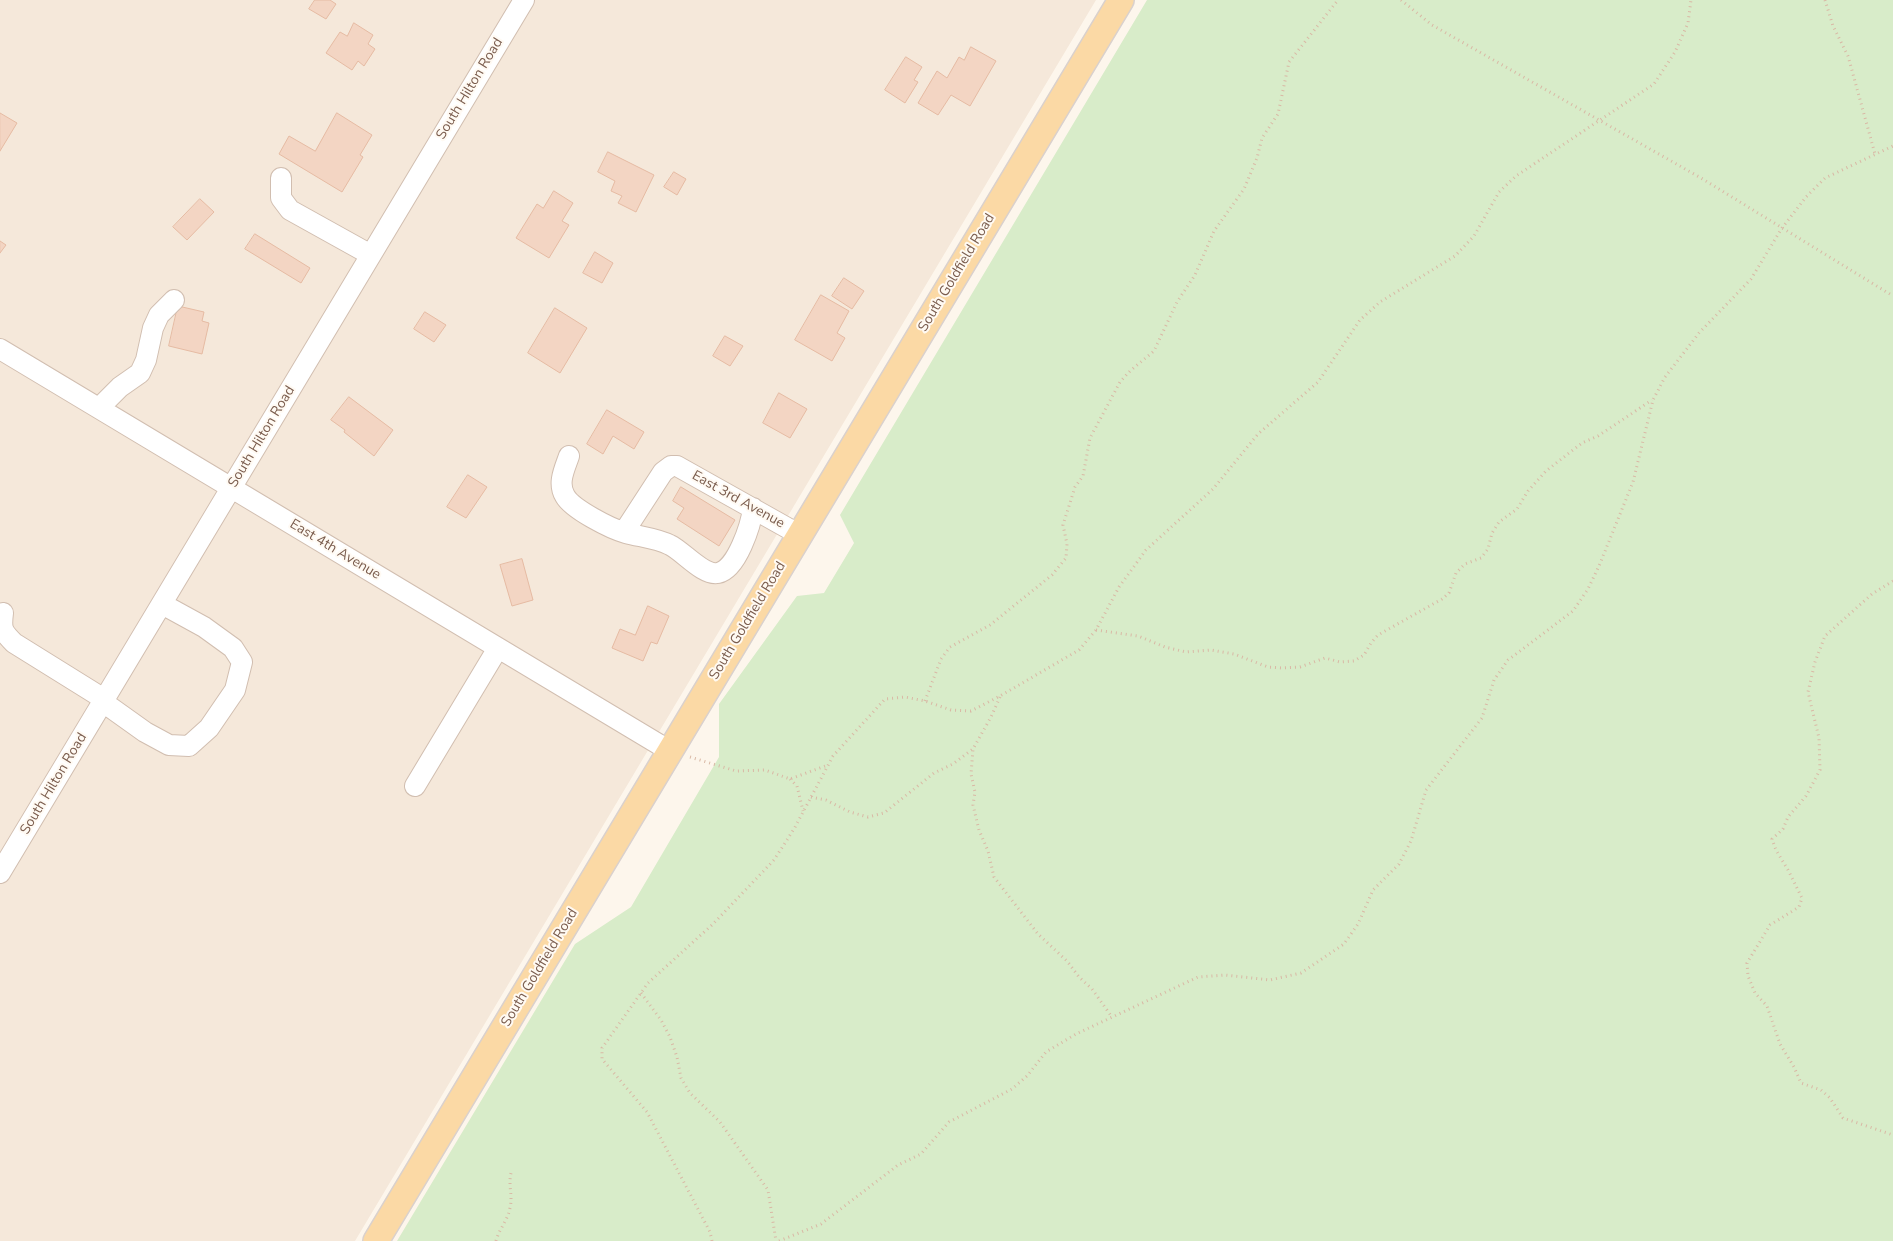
<!DOCTYPE html>
<html>
<head>
<meta charset="utf-8">
<style>
	body { margin:0 }
	canvas { display:block; background:#fdf6ec }
</style>
</head>
<body>
<canvas width="1893" height="1241"></canvas>
<script>
const ctx = document.querySelector('canvas').getContext('2d');
ctx.lineJoin = 'round';
function fillPath(path, color) { ctx.fillStyle = color; ctx.fill(path, 'evenodd'); }
function stroke(path, color, width, dash) { ctx.strokeStyle = color; ctx.lineWidth = width; ctx.lineCap = dash ? 'butt' : 'round'; ctx.setLineDash(dash || []); ctx.stroke(path); }
function write(font, color, halo, rows, align = 'center') {
  ctx.font = font + ' "Nunito Sans",sans-serif'; ctx.lineWidth = 4; ctx.setLineDash([]); ctx.textBaseline = 'middle'; ctx.strokeStyle = halo; ctx.fillStyle = color; for (const [text, x, y, turn = 0] of rows) {
    ctx.save(); ctx.translate(x, y); ctx.rotate((+turn || 0) * Math.PI / 180); ctx.textAlign = isNaN(turn) ? turn : align; if (halo) ctx.strokeText(text, 0, 0); ctx.fillText(text, 0, 0); ctx.restore();
  }
}
const residential = new Path2D(`
	M0 0H1096L355 1241H0Z`);
const green = new Path2D(`
	M1147 0H1893V1241H397L575 944 631 907 719 757V704L797 596 824 593 854 543 840 515Z`);
const building = new Path2D(`
	M315 0H330L336 4 326 19 309 9Z
	M354 23 373 35 368 44 375 49 364 66 358 61 352 70 326 53 340 32 347 36Z
	M971 47 996 61 970 106 951 95 938 115 918 103 937 71 947 78 959 57 964 60Z
	M906 57 922 67 914 80 918 82 905 103 885 90Z
	M0 113 17 123 0 151Z
	M337 113 372 135 360 155 363 157 342 192 279 154 289 136 315 151Z
	M608 152 654 175 636 212 618 203 622 196 611 191 615 181 598 172Z
	M674 172 686 179 677 195 664 187Z
	M554 191 573 203 562 221 569 225 549 258 516 238 537 204 543 208Z
	M200 199 214 212 187 240 173 227Z
	M255 234 310 268 301 283 245 249Z
	M0 241 6 245 0 253Z
	M595 252 613 263 602 283 583 273Z
	M844 278 864 291 852 309 832 296Z
	M821 295 849 311 837 333 845 338 832 361 795 340Z
	M178 306 204 312 202 321 209 323 202 354 169 346Z
	M555 308 587 328 560 373 528 353Z
	M425 312 446 325 434 342 414 329Z
	M725 336 743 346 730 366 713 356Z
	M779 393 807 409 790 438 763 423Z
	M349 397 393 430 374 456 344 432 345 430 331 420Z
	M607 410 644 432 634 449 613 436 603 454 587 444Z
	M468 475 487 487 466 518 447 507Z
	M681 487 735 520 719 546 677 519 684 508 673 501Z
	M522 559 533 600 512 606 500 565Z
	M648 606 669 616 657 644 651 642 643 661 612 648 620 629 635 635Z`);
const path = new Path2D(`
	M1401 0 1432 25 1701 178 1893 296
	M1825 0 1833 26 1848 56 1875 154
	M1893 581 1872 594 1825 636 1815 662 1808 692 1819 738 1820 770 1806 796 1788 817 1783 829 1772 839 1776 850 1788 870 1802 898 1799 907 1770 925 1747 963 1748 976 1755 993 1767 1006 1780 1044 1794 1067 1801 1083 1821 1090 1830 1098 1843 1118 1893 1135
	M1096 630 1138 636 1165 647 1186 652 1211 650 1234 654 1268 667 1282 668 1300 667 1325 658 1340 662 1354 661 1364 655 1371 643 1378 635 1442 599 1449 593 1456 573 1465 564 1481 558 1488 549 1492 533 1499 522 1517 509 1528 491 1546 471 1582 443 1598 436 1652 400
	M1000 697 991 717 973 749 971 774 975 792 973 805 979 830 988 851 994 877 1038 934 1067 961 1079 977 1092 989 1112 1017
	M925 701 941 659 950 647 990 625 1052 575 1066 558 1067 544 1063 525 1075 487 1083 476 1090 438 1120 382 1130 371 1154 351 1177 302 1195 275 1214 231 1244 189 1257 158 1262 138 1278 114 1289 62 1338 0
	M690 757 736 771 765 770 790 779 828 765
	M790 779 797 786 803 811
	M811 797 826 800 850 812 868 817 884 813 934 773 953 764 973 749
	M641 993 661 1020 670 1037 677 1057 681 1078 690 1093 720 1122 768 1190 776 1241
	M496 1241C499 1229 508 1220 510 1208 513 1196 508 1185 511 1173
	M712 1241 710 1232 647 1112 602 1059V1048L648 983 713 924 774 860 794 829 833 756 885 699 905 697 925 701 951 710 971 711 1000 696 1079 650 1096 630 1119 587 1146 550 1213 489 1258 434 1318 382 1360 320 1380 302 1455 256 1474 236 1499 192 1516 176 1654 84 1675 52 1688 23 1691 0
	M779 1241 821 1224 898 1165 921 1154 949 1122 1012 1089 1027 1076 1046 1052 1076 1034 1198 977 1225 975 1270 980 1301 973 1344 944 1358 924 1373 890 1399 864 1411 841 1426 790 1482 718 1494 680 1508 660 1573 611 1588 589 1599 566 1633 482 1653 400 1665 377 1699 333 1751 279 1782 228 1806 197 1825 178 1893 146`);
const minor = new Path2D(`
	M281 178V198L290 210 371 255
	M0 349 670 751
	M99 408 120 387 140 373 146 360 153 328 159 315 174 300
	M569 456C565 468 557 483 565 496 572 509 611 529 626 533 641 537 656 538 670 545 683 551 703 576 718 573 737 569 751 525 753 508
	M624 532 663 472 671 466H677L800 535
	M3 613C1 629 2 631 14 643L104 699
	M103 702 145 732 169 745 189 746 209 728 235 690 242 662 233 648 204 627 162 604
	M415 786 498 648
	M0 873 524 0`);
const major = new Path2D(`
	M376 1241 1121 0`);
const streetNames = [
	["South Hilton Road",470,89,-59],
	["South Goldfield Road",957,273,-59],
	["South Hilton Road",262,437,-59],
	["East 3rd Avenue",738,500,29],
	["East 4th Avenue",335,550,31],
	["South Goldfield Road",748,621,-59],
	["South Hilton Road",54,784,-59],
	["South Goldfield Road",540,968,-59]
];
fillPath(residential, '#f5e8da');
fillPath(green, '#d8ecc9');
fillPath(building, '#f3d5c3');
stroke(building, '#e6bba3', 1);
stroke(minor, '#d1beb0', 22);
stroke(major, '#dad1cd', 28);
stroke(path, '#d9b8a5', 3, [1, 4]);
stroke(minor, '#fff', 20);
stroke(major, '#fbd9a5', 25);
write('14px', '#7a5c4d', '#fffaf3', streetNames);
</script>
</body>
</html>
